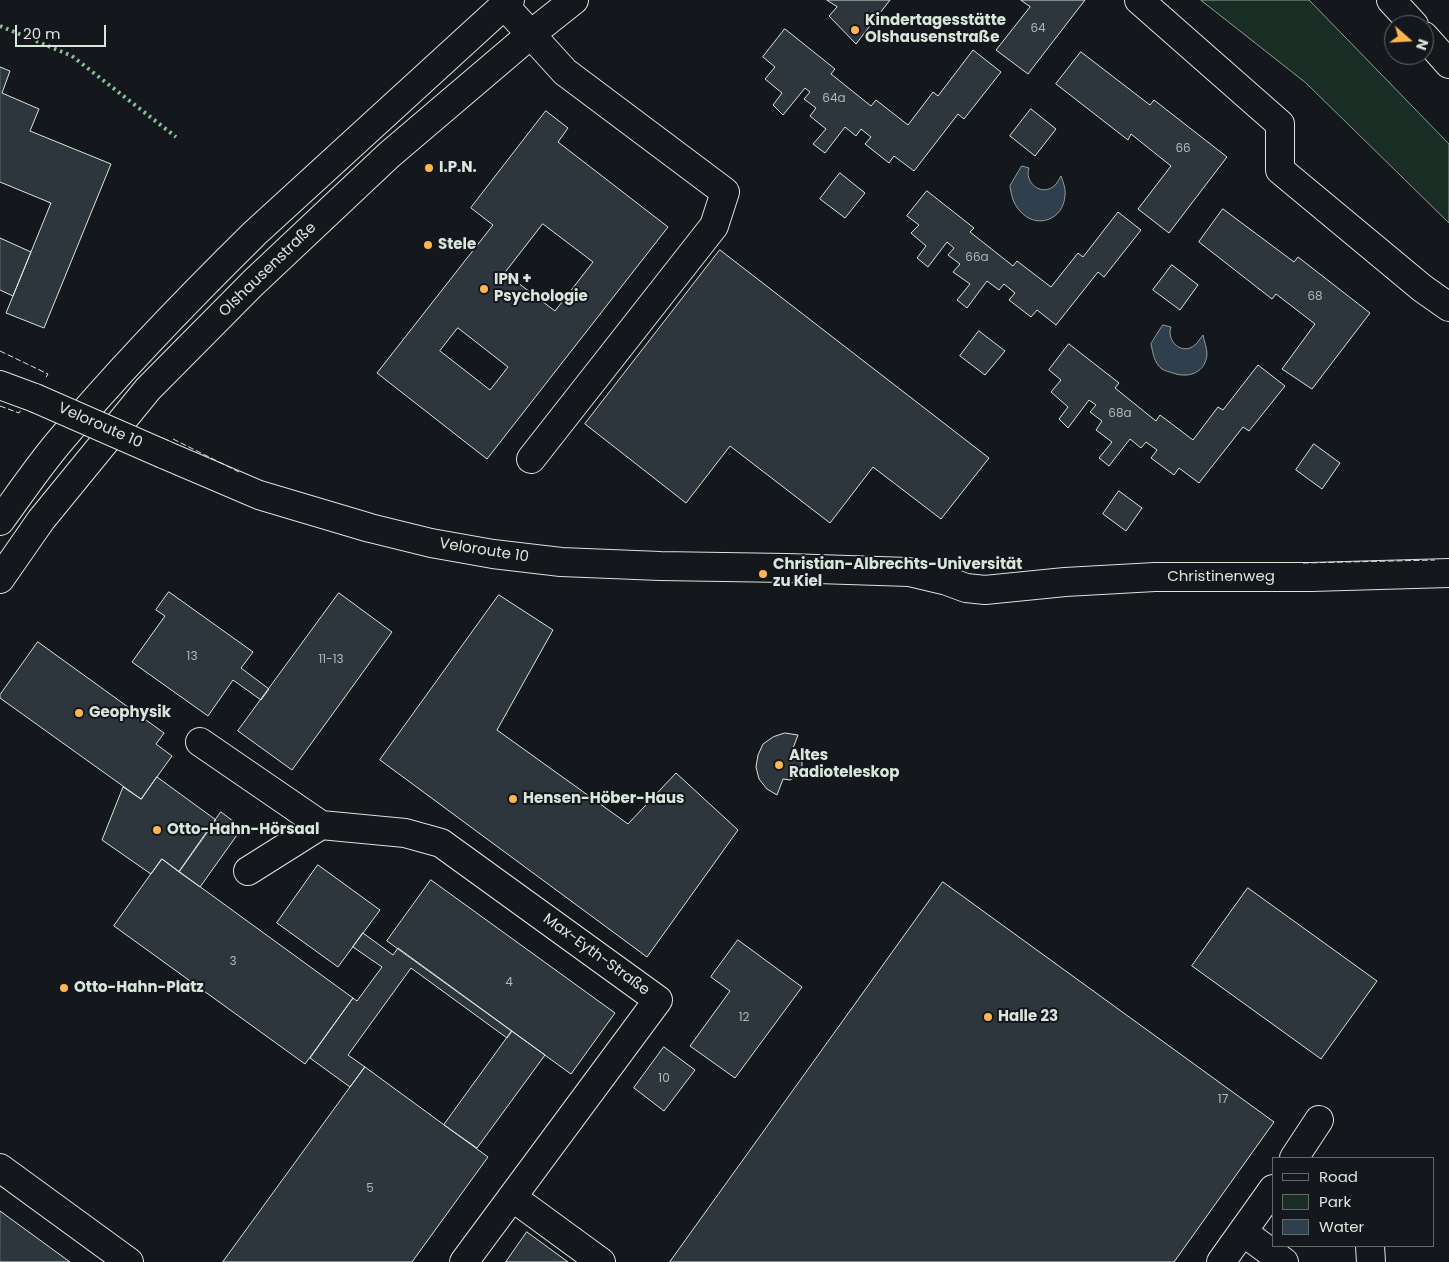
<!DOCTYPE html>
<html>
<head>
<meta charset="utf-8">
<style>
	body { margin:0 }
	#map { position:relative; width:1449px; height:1262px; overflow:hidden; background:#14181c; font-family:Poppins,sans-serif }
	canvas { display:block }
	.legend { position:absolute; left:1272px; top:1157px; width:162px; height:90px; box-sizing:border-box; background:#14181c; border:1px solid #626a69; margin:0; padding:6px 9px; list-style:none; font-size:15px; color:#d8e6dc }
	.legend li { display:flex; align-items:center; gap:10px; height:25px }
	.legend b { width:25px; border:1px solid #626a69 }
	.north { position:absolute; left:1384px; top:15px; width:50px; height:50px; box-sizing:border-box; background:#14181c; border:1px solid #626a69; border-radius:50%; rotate:109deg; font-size:14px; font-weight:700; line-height:20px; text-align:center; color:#d8e6dc }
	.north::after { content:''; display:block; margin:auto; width:18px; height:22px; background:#ffb74d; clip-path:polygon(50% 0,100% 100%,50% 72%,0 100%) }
	.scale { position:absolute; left:15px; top:25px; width:91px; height:22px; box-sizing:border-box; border:2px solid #d8e6dc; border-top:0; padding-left:6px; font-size:15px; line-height:18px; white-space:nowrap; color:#d8e6dc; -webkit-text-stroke:4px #14181c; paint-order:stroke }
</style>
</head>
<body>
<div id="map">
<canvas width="1449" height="1262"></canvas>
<ul class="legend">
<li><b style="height:6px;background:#14181c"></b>Road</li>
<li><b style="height:14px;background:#1a2d24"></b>Park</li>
<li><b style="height:14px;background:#2f3f4d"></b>Water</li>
</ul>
<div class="north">N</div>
<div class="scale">20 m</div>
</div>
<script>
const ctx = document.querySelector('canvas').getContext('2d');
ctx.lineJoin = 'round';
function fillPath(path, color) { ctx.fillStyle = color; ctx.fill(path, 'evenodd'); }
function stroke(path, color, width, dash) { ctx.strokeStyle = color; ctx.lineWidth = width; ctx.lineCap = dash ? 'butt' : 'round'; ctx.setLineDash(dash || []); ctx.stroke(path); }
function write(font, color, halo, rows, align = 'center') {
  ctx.font = font + ' Poppins,sans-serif'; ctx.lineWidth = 4; ctx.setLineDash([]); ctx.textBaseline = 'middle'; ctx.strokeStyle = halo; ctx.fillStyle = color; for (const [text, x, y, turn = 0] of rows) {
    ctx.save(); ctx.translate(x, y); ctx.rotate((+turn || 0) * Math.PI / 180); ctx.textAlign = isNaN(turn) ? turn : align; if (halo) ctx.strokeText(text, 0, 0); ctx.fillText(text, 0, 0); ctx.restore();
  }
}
const green = new Path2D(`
	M1201 0H1309L1449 144V223L1306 83Z`);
const water = new Path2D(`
	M1022 166 1029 168C1024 182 1041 197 1054 186 1057 184 1059 179 1061 176 1063 182 1066 189 1065 195 1064 220 1036 230 1020 211 1013 204 1011 194 1010 186Z
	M1163 325 1171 327C1166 341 1182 356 1195 345 1198 343 1200 338 1203 335 1204 341 1207 348 1207 354 1206 372 1189 379 1173 373 1170 372 1165 371 1162 369 1154 363 1153 353 1151 344Z`);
const building = new Path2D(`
	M827 0H890L856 44 829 16 837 7Z
	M1021 0H1085L1028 74 996 50 1030 7Z
	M785 29 835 69 831 74 871 106 876 100 908 125 933 92 938 96 973 50 1001 72 964 119 958 114 914 171 894 156 889 163 865 144 871 137 861 129 856 136 845 127 825 153 813 144 826 129 810 116 816 108 804 99 810 92 805 88 783 115 773 105 782 93 765 79 775 67 763 57Z
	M1081 52 1150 105 1154 100 1227 157 1169 233 1138 209 1171 166 1131 134 1128 140 1056 84Z
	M0 67 10 71 2 93 39 109 30 131 111 164 44 328 6 313 51 203 0 182Z
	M1031 109 1056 129 1035 156 1010 136Z
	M546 111 568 128 558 142 668 227 487 459 377 373 493 225 471 208ZM543 224 593 262 555 311 505 273ZM458 328 508 367 490 390 440 351Z
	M840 173 865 193 845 218 820 199Z
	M927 191 974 228 970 232 1013 266 1017 261 1051 287 1078 253 1083 257 1118 212 1141 230 1104 277 1098 272 1056 325 1037 310 1031 317 1009 300 1015 293 1004 284 999 290 987 281 967 308 957 300 970 284 953 272 960 264 948 255 954 248 947 242 928 267 917 258 926 246 911 233 919 225 907 216Z
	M1223 209 1294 262 1298 257 1370 313 1312 389 1282 369 1315 324 1276 294 1272 299 1199 242Z
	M0 238 31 252 13 296 0 290Z
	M720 250 989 458 941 519 873 467 830 523 730 446 686 503 585 424Z
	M1172 265 1198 285 1180 310 1153 290Z
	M979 331 1005 351 985 375 960 356Z
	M1069 344 1119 383 1115 388 1156 421 1160 415 1193 440 1218 407 1223 410 1258 365 1285 386 1249 431 1243 427 1199 483 1179 468 1174 475 1151 458 1157 450 1146 442 1141 448 1130 439 1109 466 1099 458 1112 442 1096 430 1102 421 1090 412 1096 405 1089 400 1068 428 1059 419 1068 407 1051 392 1061 380 1049 370Z
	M1314 444 1340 463 1322 489 1296 470Z
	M1119 491 1142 508 1126 531 1103 514Z
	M169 592 253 652 241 668 269 689 261 700 233 680 208 716 132 662 165 616 156 610Z
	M339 593 392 632 292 770 238 731Z
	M499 595 553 630 497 730 628 824 676 773 738 830 647 957 380 760Z
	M38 642 164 733 156 744 172 756 141 799 0 698V695Z
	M785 733 798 735 792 751 799 755 802 762V770L797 776 790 780 783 779 777 795 767 789 759 779 756 767 758 755 763 744 773 737Z
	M157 777 216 820 179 872 162 859 151 874 102 840 123 787 141 799Z
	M221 812 242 828 200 887 179 872Z
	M162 859 353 998 305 1064 114 926Z
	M318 865 380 910 338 967 277 923Z
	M431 880 615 1013 571 1074 387 941Z
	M943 882 1274 1122 1174 1262H670Z
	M1248 888 1377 981 1321 1059 1192 966Z
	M363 933 393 955 398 948 512 1031 507 1038 411 968 348 1055 365 1067 350 1087 310 1058 353 998 357 1001 382 967 353 947Z
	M738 940 802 987 735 1078 690 1046 730 991 711 977Z
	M512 1031 545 1055 477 1148 444 1125Z
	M664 1047 695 1070 664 1111 634 1088Z
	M365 1067 488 1157 412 1262H223Z
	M0 1211 70 1262H0Z
	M527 1232 568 1262H506Z`);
const minor = new Path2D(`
	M1139 0 1280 124V170L1422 288 1449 307
	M504 5 565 72 725 192 714 226 531 459
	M0 385 35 398
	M163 454 259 495 370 528 431 543 493 554 561 562 660 566 787 568 909 572 947 581 966 588 985 590 1065 582 1155 577H1311L1449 573
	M0 521C19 495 38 467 59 442 120 369 187 300 255 233L510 0
	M0 579 41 520 148 389 253 283 389 155 530 35 574 0
	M200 742 321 825 405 833 441 843 658 1000 464 1262
	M248 871 321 825
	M1294 1158 1319 1120
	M0 1168 129 1262
	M512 1197 601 1262
	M1243 1232 1284 1262
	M1370 1246 1371 1262
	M1221 1262 1273 1189`);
const highway = new Path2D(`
	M1391 0 1414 25
	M1424 36 1449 64`);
const minorBridge = new Path2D(`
	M35 398 163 454`);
const hedge = new Path2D(`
	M0 26 72 56 176 137`);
const fence = new Path2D(`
	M0 351 48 374 45 379
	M0 406 19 413 22 408
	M173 439 239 472
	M1303 563 1435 560`);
const markers = [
	[855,30,5,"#ffb74d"],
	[429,168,5,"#ffb74d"],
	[428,245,5,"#ffb74d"],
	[484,289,5,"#ffb74d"],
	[763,574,5,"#ffb74d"],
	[79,713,5,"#ffb74d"],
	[779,765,5,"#ffb74d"],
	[513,799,5,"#ffb74d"],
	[157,830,5,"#ffb74d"],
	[64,988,5,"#ffb74d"],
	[988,1017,5,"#ffb74d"]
];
const numberNames = [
	["64",1038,29],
	["64a",834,99],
	["66",1183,149],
	["66a",977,258],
	["68",1315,297],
	["68a",1120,414],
	["13",192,657],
	["11-13",331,660],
	["3",233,962],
	["4",509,983],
	["12",744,1018],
	["10",664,1079],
	["17",1223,1100],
	["5",370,1189]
];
const poiNames = [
	["Kindertagesstätte",865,21],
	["Olshausenstraße",865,38],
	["I.P.N.",439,168],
	["Stele",438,245],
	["IPN +",494,280],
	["Psychologie",494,297],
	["Christian-Albrechts-Universität",773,565],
	["zu Kiel",773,582],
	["Geophysik",89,713],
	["Altes",789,756],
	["Radioteleskop",789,773],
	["Hensen-Höber-Haus",523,799],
	["Otto-Hahn-Hörsaal",167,830],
	["Otto-Hahn-Platz",74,988],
	["Halle 23",998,1017]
];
const streetNames = [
	["Olshausenstraße",268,270,-44],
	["Veloroute 10",100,426,24],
	["Veloroute 10",484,551,9],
	["Christinenweg",1221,577],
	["Max-Eyth-Straße",596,955,36]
];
fillPath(green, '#1a2d24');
stroke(green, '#939e99', 1);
fillPath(water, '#2f3f4d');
stroke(water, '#939e99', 1);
fillPath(building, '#2c363c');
stroke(building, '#d8e6dc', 1);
stroke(minor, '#d8e6dc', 30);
stroke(highway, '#d8e6dc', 30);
stroke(minor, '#14181c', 28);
stroke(highway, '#14181c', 28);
stroke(minorBridge, '#d8e6dc', 30, []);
stroke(minorBridge, '#14181c', 28);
stroke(hedge, '#8ac095', 4, [2.5, 4]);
stroke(fence, '#d8e6dc', 1, [6, 2.5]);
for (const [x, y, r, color] of markers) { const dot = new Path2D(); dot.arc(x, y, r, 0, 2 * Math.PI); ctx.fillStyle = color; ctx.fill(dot); stroke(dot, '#14181c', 2); }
write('12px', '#adbab4', null, numberNames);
write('bold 15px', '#d8e6dc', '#14181c', poiNames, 'left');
write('15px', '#d8e6dc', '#14181c', streetNames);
</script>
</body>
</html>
